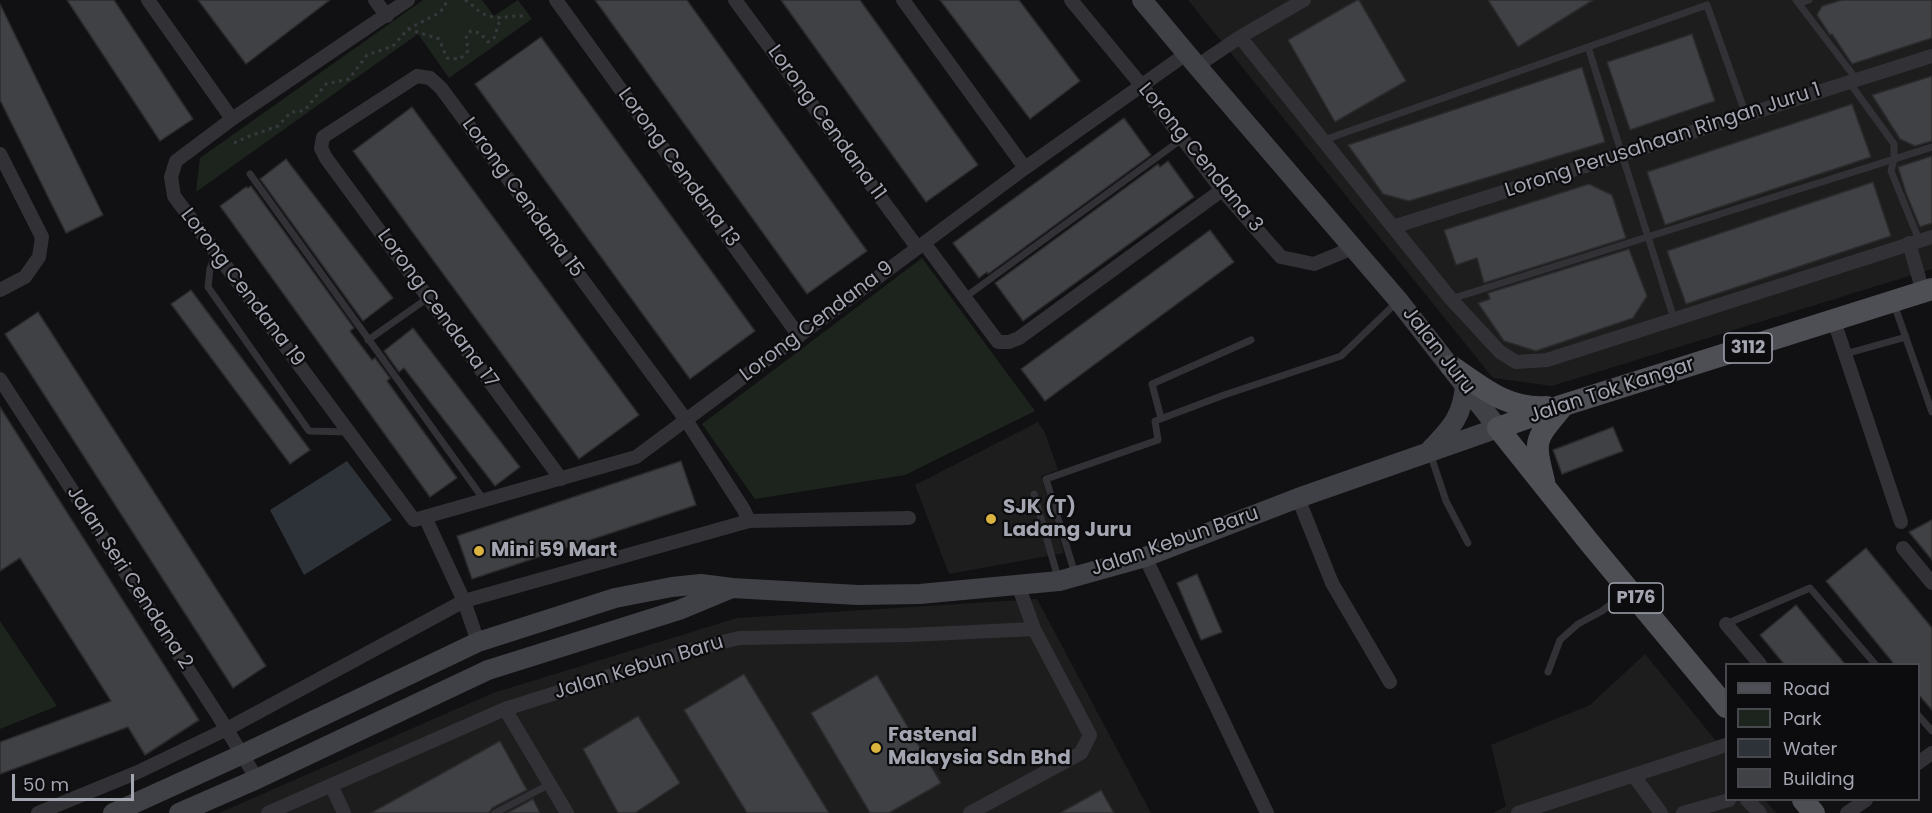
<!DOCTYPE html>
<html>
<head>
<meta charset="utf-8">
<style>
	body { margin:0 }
	#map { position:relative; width:1932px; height:813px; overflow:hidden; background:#111012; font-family:Poppins,sans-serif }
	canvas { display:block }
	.legend { position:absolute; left:1725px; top:663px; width:195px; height:138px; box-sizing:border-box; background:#0c0b0d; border:2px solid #48494f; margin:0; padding:8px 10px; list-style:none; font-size:18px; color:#a3a6b1 }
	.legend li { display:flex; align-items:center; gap:12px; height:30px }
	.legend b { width:30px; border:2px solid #48494f }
	.scale { position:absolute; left:12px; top:774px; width:122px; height:27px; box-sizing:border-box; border:3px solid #a3a6b1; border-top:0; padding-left:8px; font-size:18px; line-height:21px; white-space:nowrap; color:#a3a6b1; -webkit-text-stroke:4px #0c0b0d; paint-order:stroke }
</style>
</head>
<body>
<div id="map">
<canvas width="1932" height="813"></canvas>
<ul class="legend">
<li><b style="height:8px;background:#4e4f55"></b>Road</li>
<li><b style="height:16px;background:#1d241e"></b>Park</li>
<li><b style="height:16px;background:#2c3238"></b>Water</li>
<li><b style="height:16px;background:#404144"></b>Building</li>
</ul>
<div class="scale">50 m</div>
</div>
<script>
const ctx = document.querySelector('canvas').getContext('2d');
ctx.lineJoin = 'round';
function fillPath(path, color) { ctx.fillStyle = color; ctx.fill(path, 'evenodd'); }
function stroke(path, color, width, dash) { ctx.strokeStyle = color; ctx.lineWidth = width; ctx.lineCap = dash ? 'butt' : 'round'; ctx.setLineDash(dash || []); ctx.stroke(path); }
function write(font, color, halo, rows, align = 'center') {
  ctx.font = font + ' Poppins,sans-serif'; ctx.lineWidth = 4.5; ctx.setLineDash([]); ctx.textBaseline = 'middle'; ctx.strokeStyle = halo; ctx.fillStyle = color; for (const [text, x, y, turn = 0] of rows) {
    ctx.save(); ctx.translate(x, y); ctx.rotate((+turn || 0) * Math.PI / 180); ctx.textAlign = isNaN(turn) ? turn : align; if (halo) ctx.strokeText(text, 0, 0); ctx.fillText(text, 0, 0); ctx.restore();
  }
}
const built = new Path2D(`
	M1188 0H1932V269L1552 386 1493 378Z
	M1038 422 1045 433 1058 470 1041 476 1064 553 949 574 915 485Z
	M1037 599 1151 813H219L493 693 737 618Z
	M1645 654 1726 753V800H1765L1776 813H1493L1506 806 1491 745 1590 705Z`);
const green = new Path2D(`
	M423 0H482L494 16 518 0 532 19 449 78 418 34 196 192 200 158Z
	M922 258 1035 411 905 475 755 499 702 424Z
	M0 621 57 706 0 729Z`);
const water = new Path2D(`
	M347 461 392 520 304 575 270 510Z`);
const building = new Path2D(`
	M67 0H114L193 119 160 141Z
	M198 0H330L246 64Z
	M595 0H687L867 251 807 294Z
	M781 0H860L978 165 926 202Z
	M940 0H1019L1080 81 1030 119Z
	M1357 0H1359L1406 81 1335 122 1288 40Z
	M1488 0H1593L1518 47Z
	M1842 0H1932V38L1852 64 1832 34 1830 35 1817 15 1822 6Z
	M0 4 103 215 66 233 0 100Z
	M1692 34 1715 101 1630 130 1607 62Z
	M541 37 755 331 690 379 475 84Z
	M1582 67 1605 142 1409 201 1383 194 1348 145Z
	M1932 76V141L1915 146 1900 139 1872 95Z
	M1852 104 1871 157 1665 225 1647 172Z
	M412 107 639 415 579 459 353 151Z
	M1124 118 1151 155 988 274 987 272 979 278 953 243Z
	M1932 156V223L1920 227 1906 193 1898 167Z
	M286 159 393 298 363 321 260 179Z
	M1168 161 1194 197 1023 321 995 283 1158 164 1160 167Z
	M1873 182 1891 236 1686 304 1667 251Z
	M1589 184 1612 195 1626 238 1484 283 1477 258 1456 265 1444 230Z
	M251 186 354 328 350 331 372 360 375 358 390 378 387 381 457 478 430 497 220 206 246 187 248 188Z
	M1210 230 1234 262 1045 401 1021 369Z
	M1629 249 1647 296 1633 318 1536 351 1504 341 1478 303 1490 299 1488 293Z
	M191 290 310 450 290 464 171 304Z
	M38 312 266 666 233 688 5 334Z
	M413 328 520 467 495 486 404 368 399 372 384 351Z
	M0 407 199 720 145 755 128 727 0 774V742L111 701 20 558 0 571Z
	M1613 427 1623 451 1562 474 1553 450Z
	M681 461 696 505 472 579 457 536Z
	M1932 520V560L1909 532Z
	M1866 548 1932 628V710L1918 694V664H1894L1826 581Z
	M1197 574 1222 632 1201 640 1177 583Z
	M1796 605 1845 664H1784L1760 635Z
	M744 674 829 813H747L684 710Z
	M877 675 941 783 889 813H870L811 713Z
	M638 716 680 783 635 813H618L583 749Z
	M500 741 527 790 492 808 489 813H371Z
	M1101 790 1114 813H1060Z
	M533 799 540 813H507Z`);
const path = new Path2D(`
	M465 0C472 4 477 11 484 14 497 21 510 15 523 16
	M408 29 439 39 447 58 460 59 468 51 466 35 471 31 480 33 488 42 494 38 501 17
	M234 143 247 137 278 126 291 112 304 111 326 84 349 79 367 55 393 46 408 29 437 14 444 8 447 0`);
const lane = new Path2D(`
	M1796 0 1857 80
	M1799 3 1809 0
	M1588 47 1674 319
	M1849 82 1894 144V159L1891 171 1919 240
	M1324 140 1707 5 1746 115
	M250 174 484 500
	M215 254 210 269 208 287 309 431 348 432
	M964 298 1182 139
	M1451 299 1932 147
	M1894 304 1932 412
	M368 340 428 298
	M1845 354 1906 337
	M1161 418 1152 384 1251 340
	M1430 453 1446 501 1468 543
	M1034 494 1058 578
	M1075 574 1046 479 1158 440 1155 421 1224 395 1341 356 1397 302
	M1726 624 1810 588 1875 664
	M1548 672 1560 640 1578 624 1602 611 1625 593
	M1918 715 1932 731
	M495 813 550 784`);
const street = new Path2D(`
	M148 0 232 119
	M375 0 387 16
	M408 0 232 119 176 161 171 177 174 196 414 520 636 457 1025 168 1186 54
	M556 0 799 336
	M735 0 917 247
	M903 0 1025 168
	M1071 0 1142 86 1222 190 1281 257 1314 264 1353 248
	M1240 37 1451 299 1500 352 1516 362 1547 360 1932 237
	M1197 66 1240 37 1304 0
	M0 154 42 237 39 257 25 277 0 290
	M1393 227 1932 56
	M924 243 998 342H1009L1019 338 1222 190
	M1909 243 1923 292
	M1834 321 1901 522
	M0 379 219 717 257 779
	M561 479 326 158 321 148 323 137 417 76 430 78 441 88 686 420 744 510 749 521
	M1298 498 1332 583 1390 682
	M425 517 464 601 478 642
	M1903 548 1932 583
	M1145 557 1267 813
	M1726 624 1760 664
	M505 709 567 813
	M1918 763 1932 753
	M1634 776 1661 813
	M331 785 344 813
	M1747 800 1760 813
	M38 813 138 772 227 729 464 601 749 521 909 518
	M268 813 505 709 695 649 739 638 910 635 1034 629
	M970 813 1081 753 1090 735 1034 629 1018 585
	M1518 813 1726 745
	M1683 813 1729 800
	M1847 813 1866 800`);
const secondary = new Path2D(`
	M1431 449C1452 427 1463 415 1465 385
	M113 813 243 754 478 642 615 598 672 587 701 584 732 588 858 595 920 594 1059 581 1145 557 1298 498 1498 428 1398 300 1197 66 1142 0
	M179 813 257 779 488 670 679 610 732 588`);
const primary = new Path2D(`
	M1451 366C1482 387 1507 410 1547 407
	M1544 481C1533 438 1535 440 1563 406
	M1726 707 1589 542 1498 428 1564 405 1932 289
	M1803 800 1814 813`);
const markers = [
	[991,519,6,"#dbb33f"],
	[479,551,6,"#dbb33f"],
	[876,748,6,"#dbb33f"]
];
const shields = [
	[1748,348,48],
	[1636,598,54]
];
const shieldNames = [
	["3112",1748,348],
	["P176",1636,598]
];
const streetNames = [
	["Lorong Cendana 11",826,123,54],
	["Lorong Perusahaan Ringan Juru 1",1663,141,-18],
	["Lorong Cendana 3",1200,158,51],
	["Lorong Cendana 13",678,168,54],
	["Lorong Cendana 15",522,198,54],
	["Lorong Cendana 19",242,288,53],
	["Lorong Cendana 17",437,309,54],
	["Lorong Cendana 9",817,322,-37],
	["Jalan Juru",1438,351,52],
	["Jalan Tok Kangar",1612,391,-18],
	["Jalan Kebun Baru",1175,542,-19],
	["Jalan Seri Cendana 2",129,578,57],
	["Jalan Kebun Baru",639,668,-17]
];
const poiNames = [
	["SJK (T)",1003,508],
	["Ladang Juru",1003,531],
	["Mini 59 Mart",491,551],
	["Fastenal",888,736],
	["Malaysia Sdn Bhd",888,759]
];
fillPath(built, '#1d1d1e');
fillPath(green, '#1d241e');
fillPath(water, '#2c3238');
fillPath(building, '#404144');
stroke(building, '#2b2b2d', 1.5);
stroke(path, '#38393d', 3, [3, 4.5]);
stroke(lane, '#323236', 7);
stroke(street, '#323236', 14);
stroke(secondary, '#404146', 20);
stroke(primary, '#4e4f55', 22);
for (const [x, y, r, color] of markers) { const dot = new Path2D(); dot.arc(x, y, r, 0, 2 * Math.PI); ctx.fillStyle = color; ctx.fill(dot); stroke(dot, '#0c0b0d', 2); }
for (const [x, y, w] of shields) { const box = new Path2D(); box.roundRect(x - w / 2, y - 15, w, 30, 4.5); ctx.fillStyle = '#0c0b0d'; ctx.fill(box); stroke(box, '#a3a6b1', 1.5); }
write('bold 18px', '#a3a6b1', null, shieldNames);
write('20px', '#a3a6b1', '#0c0b0d', streetNames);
write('bold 20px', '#a3a6b1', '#0c0b0d', poiNames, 'left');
</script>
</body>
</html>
